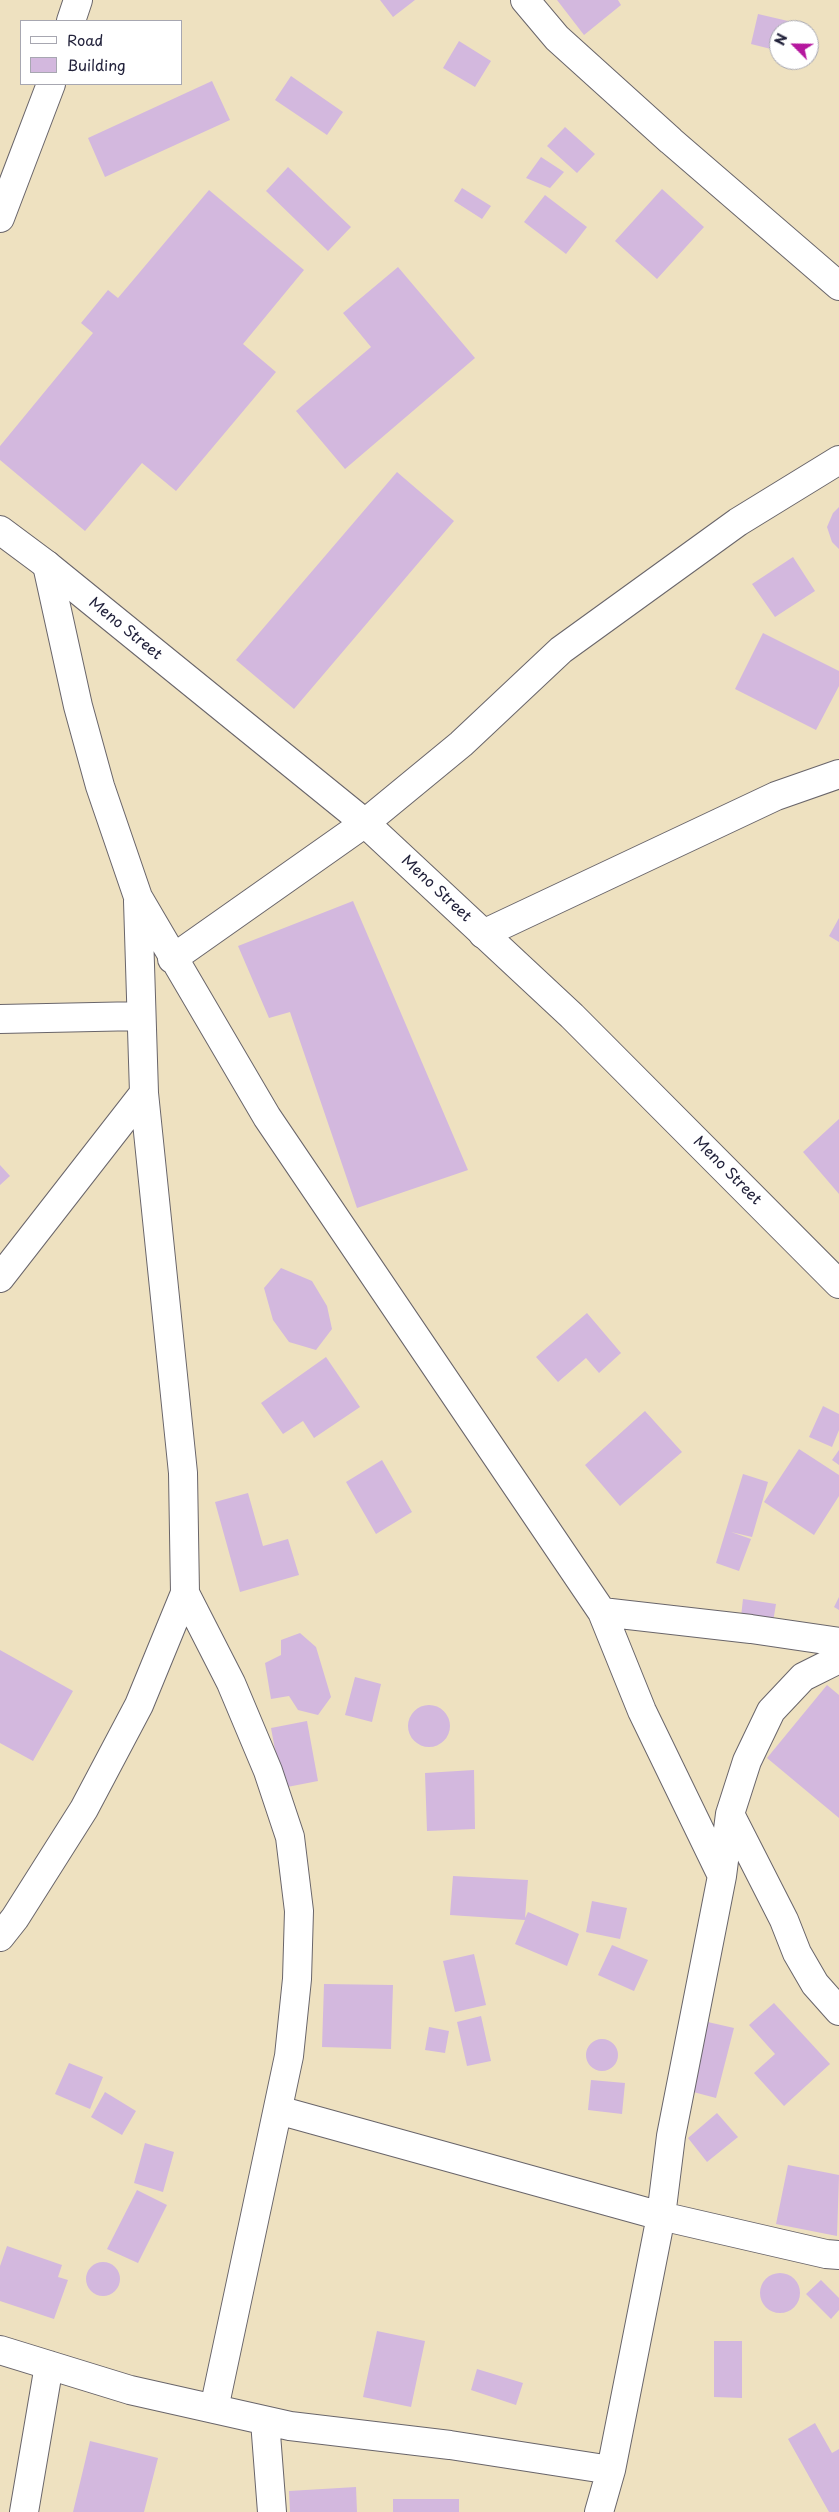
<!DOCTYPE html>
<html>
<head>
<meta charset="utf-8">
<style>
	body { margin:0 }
	#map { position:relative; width:839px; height:2512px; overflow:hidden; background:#eee1c0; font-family:"Playpen Sans",sans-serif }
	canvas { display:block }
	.legend { position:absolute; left:20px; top:20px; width:162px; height:65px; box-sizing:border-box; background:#fff; border:1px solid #a7a7b1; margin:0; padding:6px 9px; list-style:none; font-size:15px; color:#22223b }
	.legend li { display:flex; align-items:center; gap:10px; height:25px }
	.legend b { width:25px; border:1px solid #a7a7b1 }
	.north { position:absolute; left:769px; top:20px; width:50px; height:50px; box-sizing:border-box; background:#fff; border:1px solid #a7a7b1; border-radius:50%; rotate:293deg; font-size:14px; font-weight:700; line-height:20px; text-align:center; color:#22223b }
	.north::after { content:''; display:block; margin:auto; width:18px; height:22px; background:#b5179e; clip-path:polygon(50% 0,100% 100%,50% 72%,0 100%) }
</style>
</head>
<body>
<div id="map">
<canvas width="839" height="2512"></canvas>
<ul class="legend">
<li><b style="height:6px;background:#fff"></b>Road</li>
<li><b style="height:14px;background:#d3b8de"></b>Building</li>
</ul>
<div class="north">N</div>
</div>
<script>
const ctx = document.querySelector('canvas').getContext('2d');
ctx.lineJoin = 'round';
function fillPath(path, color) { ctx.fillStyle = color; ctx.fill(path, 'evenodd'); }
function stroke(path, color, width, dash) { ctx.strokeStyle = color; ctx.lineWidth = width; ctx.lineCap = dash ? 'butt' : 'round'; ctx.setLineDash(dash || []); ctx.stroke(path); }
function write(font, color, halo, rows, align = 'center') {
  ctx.font = font + ' "Playpen Sans",sans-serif'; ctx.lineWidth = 4; ctx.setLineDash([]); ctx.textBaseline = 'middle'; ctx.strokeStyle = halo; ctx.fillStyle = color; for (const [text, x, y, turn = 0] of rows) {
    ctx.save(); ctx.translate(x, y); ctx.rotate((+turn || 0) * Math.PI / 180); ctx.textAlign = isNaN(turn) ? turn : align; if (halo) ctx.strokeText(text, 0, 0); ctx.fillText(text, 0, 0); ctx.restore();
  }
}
const building = new Path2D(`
	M380 0H415L393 17Z
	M557 0H618L621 5 584 35Z
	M758 14 788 21 786 30H779V51L751 44Z
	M459 41 491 61 475 87 443 68Z
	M291 76 343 112 327 135 275 100Z
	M212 81 230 120 105 177 88 138Z
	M565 127 595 154 577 173 547 146Z
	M541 157 564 172 550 188 526 178Z
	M288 167 351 227 328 251 266 191Z
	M462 188 491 206 482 219 454 201Z
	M662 189 704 227 657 279 615 241Z
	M209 190 304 270 243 344 276 372 176 491 142 463 85 531 0 460V446L93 333 81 323 108 290 118 298Z
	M545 195 587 227 566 254 524 222Z
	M398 267 475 358 345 469 296 411 371 347 343 313Z
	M397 472 454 521 294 709 236 660Z
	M839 507V549L832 542 827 527 833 513Z
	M793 557 815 591 775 617 752 584Z
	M763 633 839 671V686L816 730 735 689Z
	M353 901 468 1170 357 1208 290 1012 269 1018 238 946Z
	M839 918V942L829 936Z
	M839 1119V1194L803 1152Z
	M0 1165 10 1176 0 1185Z
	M281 1268 312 1281 327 1306 332 1329 316 1350 289 1342 273 1320 264 1288Z
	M587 1313 621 1353 599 1373 586 1358 558 1382 536 1357Z
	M326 1357 360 1407 314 1438 303 1421 283 1434 261 1403Z
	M823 1406 839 1414V1430L832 1447 809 1437Z
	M645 1411 682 1452 620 1506 585 1465Z
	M799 1449 839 1475V1496L814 1535 764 1502Z
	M839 1450V1465L832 1460Z
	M382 1460 412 1512 376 1534 346 1482Z
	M743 1474 768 1482 752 1537 731 1532 751 1539 739 1571 716 1563Z
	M248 1493 263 1546 288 1539 299 1575 240 1592 215 1502Z
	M839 1597V1610L834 1607Z
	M743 1599 776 1604 773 1622 741 1617Z
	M300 1633 316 1647 331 1697 318 1715 298 1710 289 1696 271 1699 265 1663 281 1655V1640Z
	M0 1650 73 1691 33 1761 0 1743Z
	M355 1677 381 1684 372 1722 345 1715Z
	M827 1685 839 1695V1818L767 1758Z
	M408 1726a21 21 0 1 1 42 0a21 21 0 1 1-42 0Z
	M307 1721 318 1781 282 1788 271 1728Z
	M474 1770 475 1829 427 1831 425 1773Z
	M453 1876 528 1880 525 1918 528 1912 579 1934 567 1966 515 1944 525 1920 450 1915Z
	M592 1901 627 1908 620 1939 586 1932Z
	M612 1945 648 1960 634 1991 598 1975Z
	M474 1954 486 2005 455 2012 443 1961Z
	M324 1984 393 1985 391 2049 322 2047Z
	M774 2003 830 2064 784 2106 754 2073 775 2054 749 2025Z
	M481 2016 491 2061 467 2066 457 2022Z
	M699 2020 734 2028 716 2098 682 2089Z
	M429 2027 449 2031 445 2053 425 2050Z
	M586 2055a16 16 0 1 1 32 0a16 16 0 1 1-32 0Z
	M69 2063 103 2077 90 2109 55 2094Z
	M591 2080 625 2083 622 2114 588 2110Z
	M105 2092 136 2111 122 2135 91 2117Z
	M717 2113 738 2137 707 2162 688 2138Z
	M145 2143 174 2152 163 2192 134 2183Z
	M788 2165 839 2175 837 2236 776 2224Z
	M137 2190 167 2205 138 2263 107 2249Z
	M7 2246 62 2265 58 2277 68 2280 54 2319 0 2301V2266Z
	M86 2279a17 17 0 1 1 34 0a17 17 0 1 1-34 0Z
	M760 2293a20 20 0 1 1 40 0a20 20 0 1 1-40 0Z
	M821 2280 839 2298V2310L831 2319 806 2294Z
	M377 2331 425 2341 411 2407 363 2397Z
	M714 2341H742V2398L714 2397Z
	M477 2369 523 2383 516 2405 471 2390Z
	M815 2423 832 2453 839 2449V2512H829L788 2439Z
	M90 2441 158 2458 144 2512H73Z
	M356 2487 357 2512H290L289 2491Z
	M393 2499H459V2512H393Z`);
const minor = new Path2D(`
	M525 0 557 38 671 141 839 286
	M71 21 78 0
	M0 218 51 84
	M47 565 78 706 100 786 138 897 267 1117 602 1612 642 1711 722 1876 671 2136 661 2216 611 2470 599 2512
	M483 934 776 796 839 774
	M172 959 365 823 461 744 561 650 738 522 839 460
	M0 1019 141 1016
	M0 1278 144 1093
	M185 1593 231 1683 268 1771 290 1837 299 1911 297 1979 289 2056 214 2409
	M602 1612 751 1629 839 1642
	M730 1814 784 1920 797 1953 815 1984 839 2011
	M722 1876 730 1814 747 1761 771 1711 803 1677 839 1659
	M0 1937 15 1918 84 1809 139 1705 185 1593 183 1473 144 1093 138 901
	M278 2110 661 2216 826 2254 839 2255
	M0 2350 130 2390 290 2426 450 2445 611 2470
	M265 2421 272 2512
	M24 2512 49 2365`);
const tertiary = new Path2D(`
	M0 530 47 565 365 823 572 1016 839 1284`);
const streetNames = [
	["Meno Street",125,629,39],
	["Meno Street",436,889,43],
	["Meno Street",727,1171,45]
];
fillPath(building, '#d3b8de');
stroke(minor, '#69656a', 30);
stroke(tertiary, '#69656a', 30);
stroke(minor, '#fff', 28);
stroke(tertiary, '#fff', 28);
write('15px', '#22223b', '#fff', streetNames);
</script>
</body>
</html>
